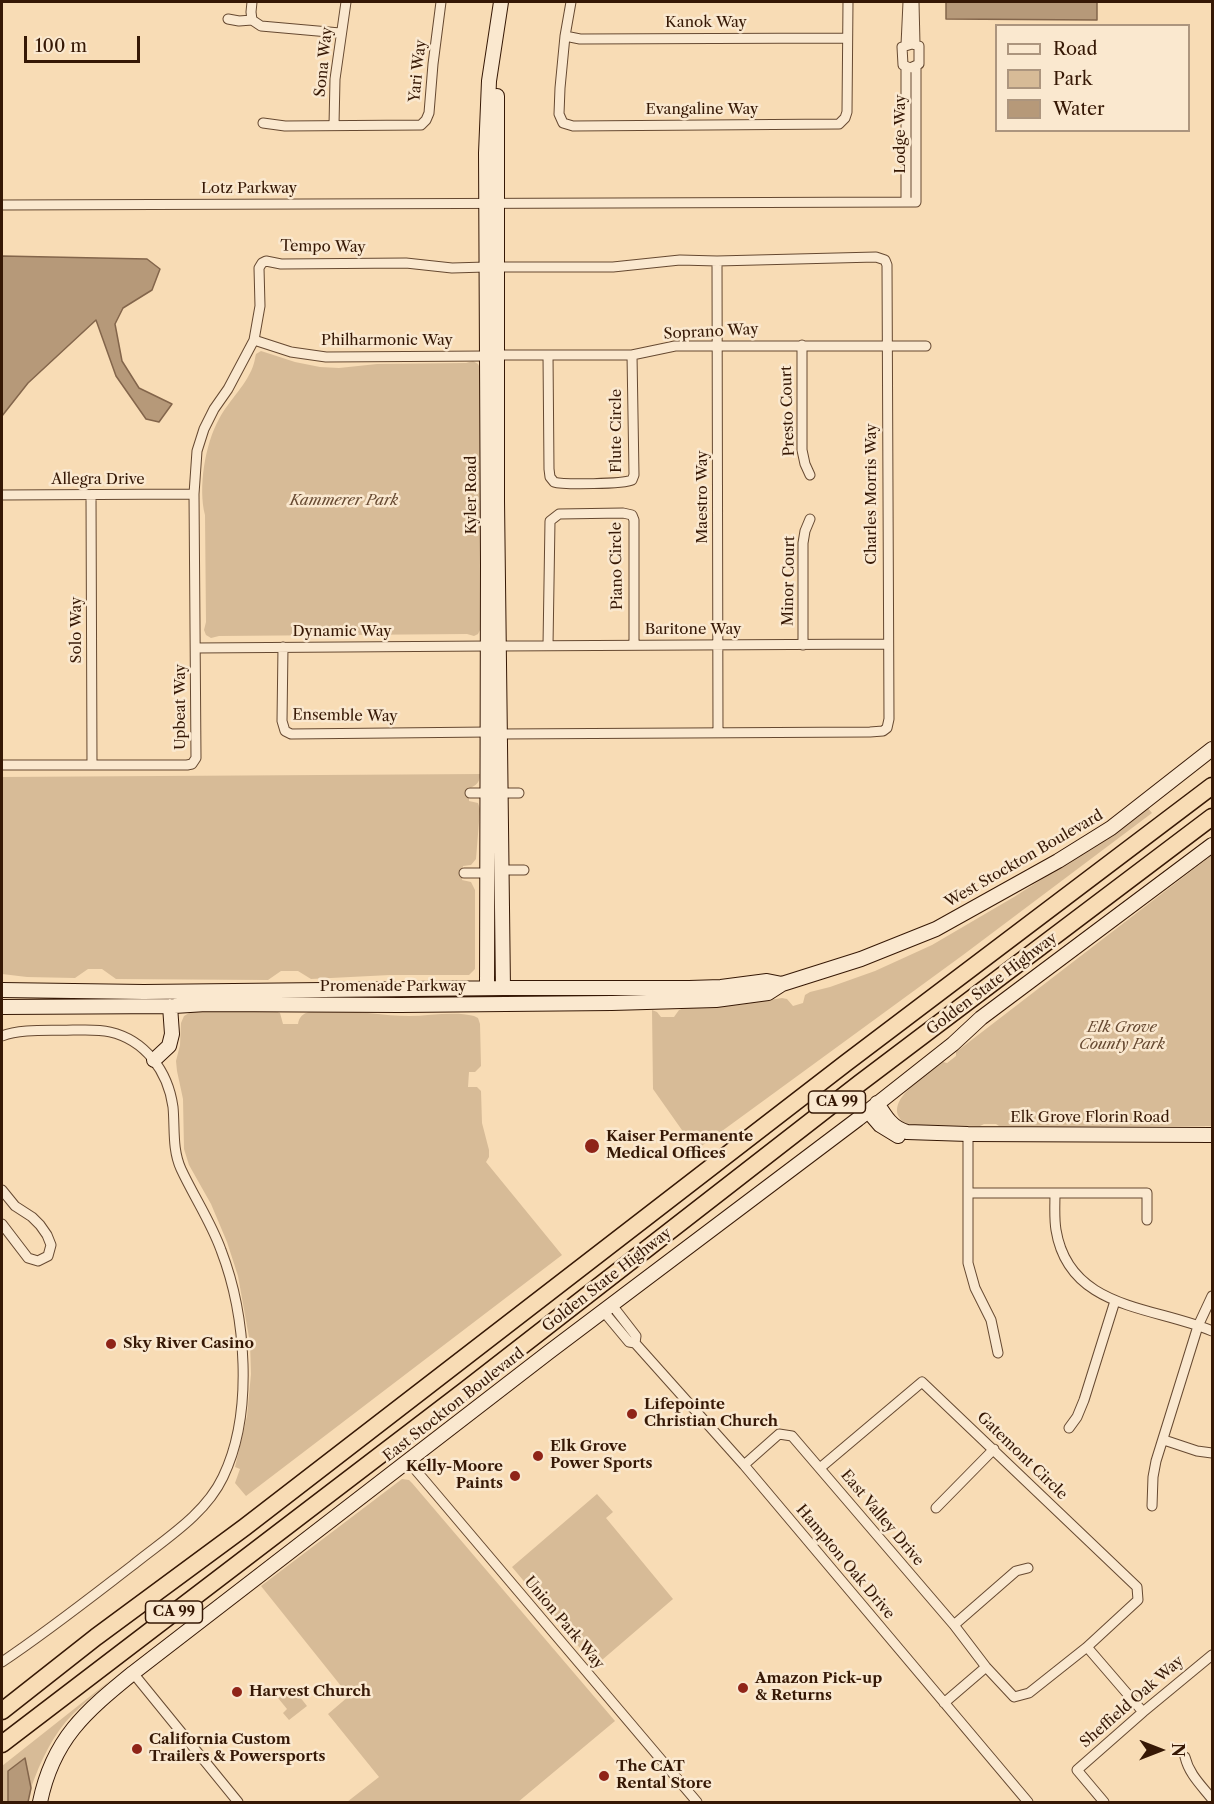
<!DOCTYPE html>
<html>
<head>
<meta charset="utf-8">
<style>
	body { margin:0 }
	#map { position:relative; width:1214px; height:1804px; overflow:hidden; background:#f8dcb5; font-family:"Libre Caslon Text",serif }
	canvas { display:block }
	.frame { position:absolute; inset:0; border:3px solid #361805; pointer-events:none }
	.legend { position:absolute; left:995px; top:24px; width:195px; height:108px; box-sizing:border-box; background:#fae8cf; border:2px solid #ac957e; margin:0; padding:8px 10px; list-style:none; font-size:18px; color:#361805 }
	.legend li { display:flex; align-items:center; gap:12px; height:30px }
	.legend b { width:30px; border:2px solid #ac957e }
	.north { position:absolute; left:1130px; top:1720px; width:60px; height:60px; -webkit-text-stroke:4px #fae8cf; paint-order:stroke; rotate:90deg; font-size:16px; font-weight:700; line-height:24px; text-align:center; color:#361805 }
	.north::after { content:''; display:block; margin:auto; width:21px; height:27px; background:#361805; clip-path:polygon(50% 0,100% 100%,50% 72%,0 100%) }
	.scale { position:absolute; left:24px; top:36px; width:116px; height:27px; box-sizing:border-box; border:3px solid #361805; border-top:0; padding-left:8px; font-size:18px; line-height:21px; white-space:nowrap; color:#361805; -webkit-text-stroke:4px #fae8cf; paint-order:stroke }
</style>
</head>
<body>
<div id="map">
<canvas width="1214" height="1804"></canvas>
<div class="frame"></div>
<ul class="legend">
<li><b style="height:8px;background:#fae8cf"></b>Road</li>
<li><b style="height:16px;background:#d7bb97"></b>Park</li>
<li><b style="height:16px;background:#b69979"></b>Water</li>
</ul>
<div class="north">N</div>
<div class="scale">100 m</div>
</div>
<script>
const ctx = document.querySelector('canvas').getContext('2d');
ctx.lineJoin = 'round';
function fillPath(path, color) { ctx.fillStyle = color; ctx.fill(path, 'evenodd'); }
function stroke(path, color, width, dash) { ctx.strokeStyle = color; ctx.lineWidth = width; ctx.lineCap = dash ? 'butt' : 'round'; ctx.setLineDash(dash || []); ctx.stroke(path); }
function write(font, color, halo, rows, align = 'center') {
  ctx.font = font + ' "Libre Caslon Text",serif'; ctx.lineWidth = 5; ctx.setLineDash([]); ctx.textBaseline = 'middle'; ctx.strokeStyle = halo; ctx.fillStyle = color; for (const [text, x, y, turn = 0] of rows) {
    ctx.save(); ctx.translate(x, y); ctx.rotate((+turn || 0) * Math.PI / 180); ctx.textAlign = isNaN(turn) ? turn : align; if (halo) ctx.strokeText(text, 0, 0); ctx.fillText(text, 0, 0); ctx.restore();
  }
}
const green = new Path2D(`
	M261 351 295 362 320 367 339 368 377 364 466 363 473 361 478 364 481 370 482 626 478 634 474 636 467 634 219 636 211 638 206 635 204 630 206 622 205 515C198 488 205 444 219 419 229 400 248 384 254 363 255 360 255 357 256 354Z
	M481 774C479 782 477 786 469 788V801L478 803 480 809 476 859 471 865 463 866 462 880 471 882 475 890V969L469 975H390L311 979 298 971H281L268 980 116 979 102 969H88L75 978 27 977 2 974V777Z
	M1147 807 1152 813 963 955 696 1150 653 1089 652 1010 657 1012 661 1017H674L679 1010 684 1008 739 1005 782 998 787 999 793 1006 803 1003 805 995 810 992 830 987 875 971 932 945 1014 897 1056 870 1106 838Z
	M1212 855V1126H999L996 1124H984L980 1126 914 1125C908 1124 902 1124 899 1117 888 1097 930 1073 943 1062L947 1063 956 1056V1052Z
	M196 1009 275 1011 280 1013 283 1024H298C299 1017 303 1013 310 1012 338 1007 379 1016 409 1016 430 1016 454 1011 474 1016L478 1018 480 1024 481 1066 475 1072H469L468 1087H477L481 1091 482 1123 489 1150V1157L486 1162 562 1255 246 1496 235 1483 240 1469 235 1467 247 1416 251 1374 250 1343 238 1276 227 1242 211 1204 189 1165 184 1149 183 1099 177 1071 176 1061 180 1045 181 1023 184 1016Z
	M402 1479 409 1480 412 1483 615 1721 518 1802H347L379 1777 328 1714 349 1696 261 1586Z
	M597 1494 613 1512 606 1518 673 1599 595 1666 512 1567Z
	M112 1679C99 1691 85 1702 73 1714 53 1734 40 1762 31 1788L24 1758 8 1771V1802H2V1766Z
	M292 1687 307 1706 289 1720 283 1713 287 1709 278 1698Z`);
const water = new Path2D(`
	M946 2H1097V20L946 19Z
	M2 256 147 259 160 269 152 290 123 308 115 324 122 361 139 388 172 404 159 422 146 419 116 376 96 320 28 383 2 416Z
	M25 1758 31 1788 28 1802H8V1771Z`);
const street = new Path2D(`
	M571 2 565 36 560 88 559 114 563 123 573 126 839 124 845 118 847 112 848 2
	M914 2 915 44
	M228 19 239 21 252 20
	M252 20 261 26 340 33
	M252 20 251 12 252 2
	M565 36 580 39 847 38
	M912 44 919 46V64L910 68 903 65 902 47Z
	M906 45 908 2
	M263 123 285 126 421 125 426 120 429 113 433 64 441 2
	M334 125 335 79 346 2
	M906 202V67
	M2 205 916 202V67
	M717 261 718 733
	M497 267H613L680 260 717 261 876 257 885 260 887 265 889 719 887 728 883 731 870 732 500 734
	M254 340 291 352 326 357 487 356
	M802 345V450L805 464 810 475
	M497 355H632L675 346H926
	M548 355 549 469 550 477 554 482C563 485 624 484 632 480L634 475 632 355
	M2 495 194 494
	M91 495 92 765
	M548 645 550 521 559 514 623 513 632 515 634 520V645
	M803 645V543L805 531 810 519
	M499 646 888 644
	M283 647 282 721 285 731 291 734 489 732
	M196 648 489 646
	M2 765H187L192 764 196 758 194 494 197 451 204 429 214 409 228 389 254 340 260 306 259 268 262 263 266 261 281 264 406 263 452 268 486 267
	M470 793H519
	M502 870H524
	M464 873H487
	M2 1036C21 1028 52 1031 73 1030 86 1030 98 1029 110 1032 145 1040 168 1071 173 1107 175 1128 172 1149 181 1169 194 1197 211 1222 221 1250 246 1315 254 1413 223 1477 205 1515 165 1539 133 1565 90 1598 47 1632 2 1662
	M968 1134V1263L975 1288 991 1320 998 1353
	M2 1190 15 1206 32 1217 40 1225 47 1235 51 1245 48 1256 38 1261 28 1258 2 1224
	M969 1193H1147V1220
	M1055 1193C1055 1206 1054 1218 1056 1230 1069 1310 1154 1306 1212 1331
	M612 1305 636 1336 635 1343
	M604 1312 629 1342 635 1343 744 1465 1028 1802
	M1069 1428 1077 1417 1084 1400 1115 1301
	M1164 1440 1197 1451 1212 1453
	M408 1461 697 1802
	M744 1465 779 1434 792 1436 954 1625 986 1667 1014 1697 1029 1693 1087 1647 1138 1600 1137 1587 922 1382 820 1468
	M1152 1506 1153 1477 1156 1461 1198 1326 1212 1296
	M936 1508 994 1449
	M954 1625 1016 1571 1028 1568
	M1087 1647 1143 1712
	M133 1673 238 1802
	M944 1703 986 1667
	M1185 1757C1189 1774 1201 1785 1212 1799
	M1104 1802 1077 1770 1143 1712 1212 1655`);
const secondary = new Path2D(`
	M497 96V501L503 988
	M487 988 488 565 486 153 489 81 501 2
	M2 990 144 992 503 988H689L721 987 767 981 782 984
	M2 1007 174 1006 206 1004 400 1005 612 1003 716 1000 768 993 782 984 861 959 936 929 1058 861 1111 828 1212 749
	M154 1060 169 1046 172 1034 170 1006
	M877 1103C885 1116 892 1128 907 1132L968 1134 1212 1135
	M868 1111 880 1125 898 1136
	M40 1802C53 1739 85 1712 133 1673L549 1352 858 1119 953 1044 981 1018 1212 845`);
const highway = new Path2D(`
	M2 1711 96 1637 245 1527 846 1063 1212 786
	M2 1744 464 1391 860 1083 1212 817`);
const markers = [
	[592,1146,8,"#8f2418"],
	[111,1344,6,"#8f2418"],
	[632,1414,6,"#8f2418"],
	[538,1456,6,"#8f2418"],
	[515,1476,6,"#8f2418"],
	[743,1688,6,"#8f2418"],
	[237,1692,6,"#8f2418"],
	[137,1749,6,"#8f2418"],
	[604,1776,6,"#8f2418"]
];
const shields = [
	[837,1102,57],
	[174,1612,57]
];
const shieldNames = [
	["CA 99",837,1102],
	["CA 99",174,1612]
];
const streetNames = [
	["Kanok Way",706,23],
	["Sona Way",324,62,-84],
	["Yari Way",418,71,-84],
	["Evangaline Way",702,110],
	["Lodge Way",901,134,-90],
	["Lotz Parkway",249,189],
	["Tempo Way",323,247,1],
	["Soprano Way",711,332,-3],
	["Philharmonic Way",387,341],
	["Presto Court",788,411,-92],
	["Flute Circle",617,431,-90],
	["Allegra Drive",98,480],
	["Charles Morris Way",872,494,-90],
	["Kyler Road",472,495,-90],
	["Maestro Way",703,497,-90],
	["Piano Circle",617,566,-91],
	["Minor Court",789,581,-89],
	["Solo Way",77,630,-90],
	["Baritone Way",693,630],
	["Dynamic Way",342,632],
	["Upbeat Way",181,707,-90],
	["Ensemble Way",345,716,1],
	["West Stockton Boulevard",1024,859,-30],
	["Golden State Highway",992,984,-37],
	["Promenade Parkway",393,987],
	["Elk Grove Florin Road",1090,1118],
	["Golden State Highway",607,1280,-38],
	["East Stockton Boulevard",454,1405,-38],
	["Gatemont Circle",1022,1456,44],
	["East Valley Drive",882,1518,50],
	["Hampton Oak Drive",845,1562,50],
	["Union Park Way",564,1623,50],
	["Sheffield Oak Way",1132,1702,-41]
];
const parkNames = [
	["Kammerer Park",344,501],
	["Elk Grove",1122,1028],
	["County Park",1122,1045]
];
const poiNames = [
	["Kaiser Permanente",606,1137],
	["Medical Offices",606,1154],
	["Sky River Casino",123,1344],
	["Lifepointe",644,1405],
	["Christian Church",644,1422],
	["Elk Grove",550,1447],
	["Power Sports",550,1464],
	["Kelly-Moore",503,1467,"right"],
	["Paints",503,1484,"right"],
	["Amazon Pick-up",755,1679],
	["& Returns",755,1696],
	["Harvest Church",249,1692],
	["California Custom",149,1740],
	["Trailers & Powersports",149,1757],
	["The CAT",616,1767],
	["Rental Store",616,1784]
];
fillPath(green, '#d7bb97');
fillPath(water, '#b69979');
stroke(water, '#83654b', 1.5);
stroke(street, '#664931', 11);
stroke(secondary, '#361805', 16);
stroke(highway, '#361805', 19);
stroke(street, '#fae8cf', 9);
stroke(secondary, '#fae8cf', 14);
stroke(highway, '#f8dcb5', 16);
for (const [x, y, r, color] of markers) { const dot = new Path2D(); dot.arc(x, y, r, 0, 2 * Math.PI); ctx.fillStyle = color; ctx.fill(dot); stroke(dot, '#fae8cf', 2); }
for (const [x, y, w] of shields) { const box = new Path2D(); box.roundRect(x - w / 2, y - 11, w, 22, 4.5); ctx.fillStyle = '#fae8cf'; ctx.fill(box); stroke(box, '#361805', 1.5); }
write('bold 14px', '#361805', null, shieldNames);
write('15px', '#361805', '#fae8cf', streetNames);
write('italic 15px', '#664931', '#fae8cf', parkNames);
write('bold 15px', '#361805', '#fae8cf', poiNames, 'left');
</script>
</body>
</html>
